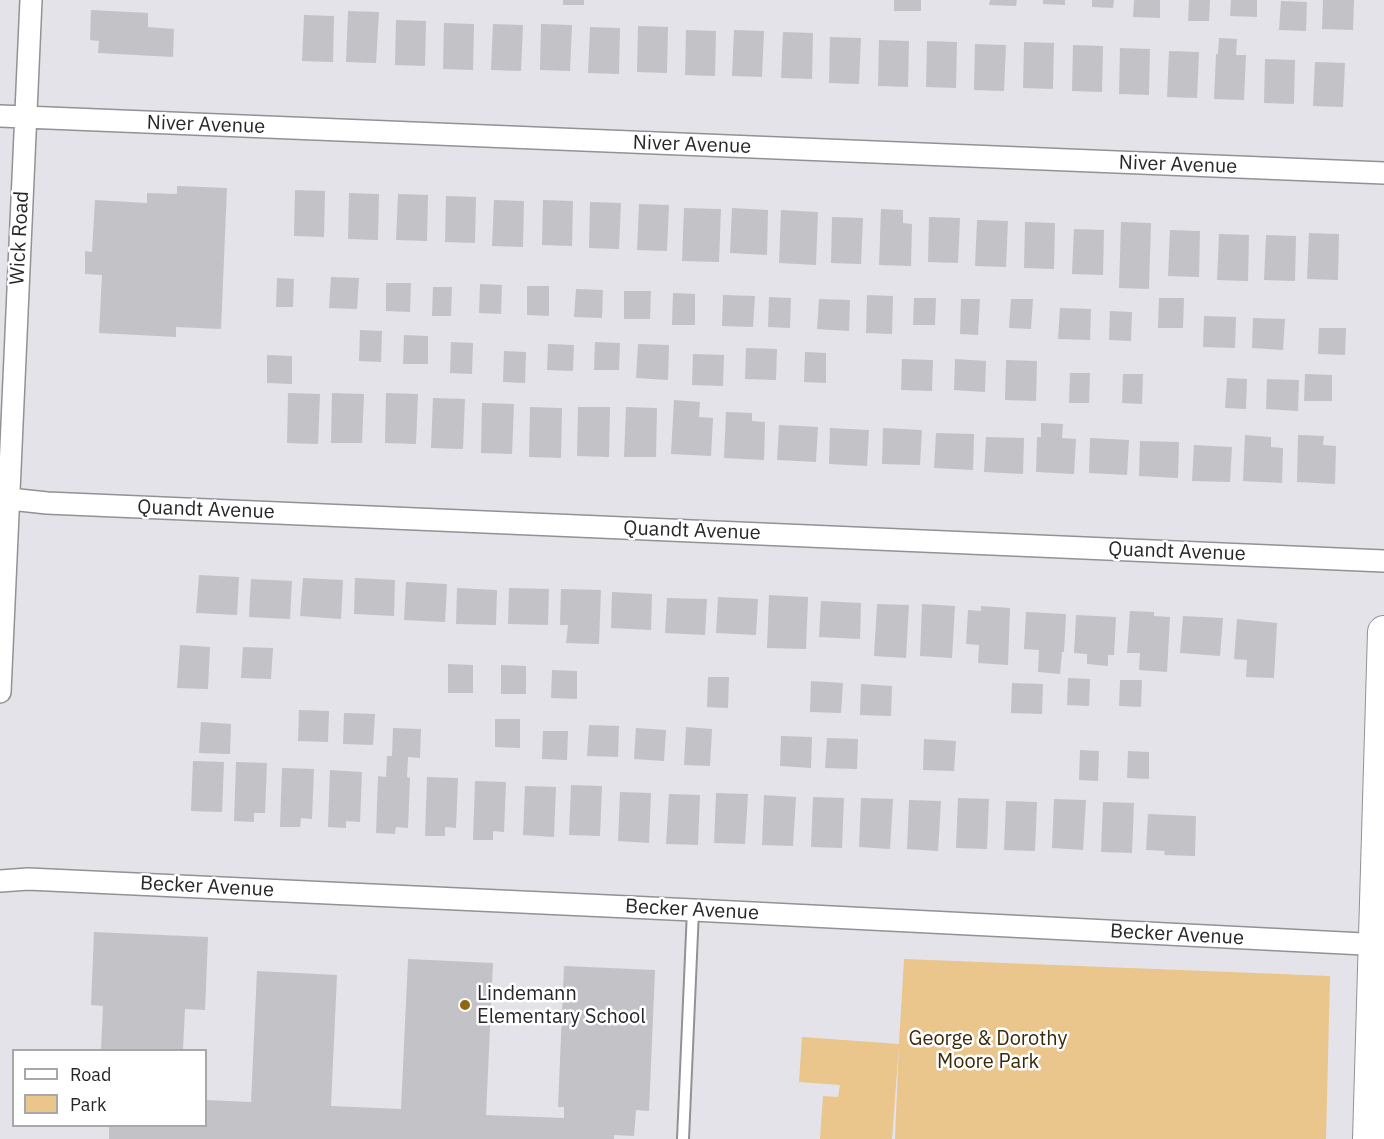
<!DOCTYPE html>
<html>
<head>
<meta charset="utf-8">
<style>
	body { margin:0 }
	#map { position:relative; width:1384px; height:1139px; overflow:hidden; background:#e4e3e9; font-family:"IBM Plex Sans",sans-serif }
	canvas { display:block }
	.legend { position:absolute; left:12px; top:1049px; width:195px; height:78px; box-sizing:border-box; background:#fff; border:2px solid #a9a8a9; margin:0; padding:8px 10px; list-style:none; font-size:18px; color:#272628 }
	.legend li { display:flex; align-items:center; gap:12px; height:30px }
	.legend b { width:30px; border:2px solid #a9a8a9 }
</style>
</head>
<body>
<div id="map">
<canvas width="1384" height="1139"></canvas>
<ul class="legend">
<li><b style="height:8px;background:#fff"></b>Road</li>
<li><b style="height:16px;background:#eac58c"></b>Park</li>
</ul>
</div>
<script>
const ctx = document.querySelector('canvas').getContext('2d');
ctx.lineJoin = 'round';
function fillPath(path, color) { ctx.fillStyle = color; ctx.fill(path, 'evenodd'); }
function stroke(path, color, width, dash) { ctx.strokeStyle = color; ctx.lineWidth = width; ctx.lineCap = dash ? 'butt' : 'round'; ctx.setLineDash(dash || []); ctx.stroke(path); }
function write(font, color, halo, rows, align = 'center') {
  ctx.font = font + ' "IBM Plex Sans",sans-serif'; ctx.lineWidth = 5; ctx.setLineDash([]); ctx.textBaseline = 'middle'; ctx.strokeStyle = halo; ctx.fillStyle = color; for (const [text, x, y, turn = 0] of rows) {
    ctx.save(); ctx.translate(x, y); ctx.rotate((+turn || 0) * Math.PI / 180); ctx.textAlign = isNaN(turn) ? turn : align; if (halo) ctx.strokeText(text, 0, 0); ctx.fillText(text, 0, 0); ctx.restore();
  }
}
const green = new Path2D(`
	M904 959 1330 976 1326 1139H895L899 1044 892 1139H820L823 1096 838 1097 840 1085 799 1082 802 1037 899 1044Z`);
const building = new Path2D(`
	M563 0H584V5H563Z
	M894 0H921V11H894Z
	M990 0H1017L1016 6 989 5Z
	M1043 0H1065V5L1043 4Z
	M1092 0H1114L1113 8 1092 7Z
	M1134 0H1160V18L1133 17Z
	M1189 0H1210L1209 21H1188Z
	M1231 0H1257V17L1230 16Z
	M1323 0H1354L1353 30 1322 29Z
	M1281 1 1307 2 1306 31 1279 30Z
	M91 10 148 13V27L174 29 173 57 98 53 99 41 90 40Z
	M348 11 379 12 376 63 346 62Z
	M304 15 334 16 333 62 302 61Z
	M396 20 426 21 425 66 395 65Z
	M444 23 474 24 473 70 443 69Z
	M493 24 523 25 521 71 491 70Z
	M541 24 572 25 570 71 540 70Z
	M638 26 668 27 667 73 637 72Z
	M590 27 620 28 619 74 588 73Z
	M686 30 716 31 715 76 685 75Z
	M734 30 764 31 762 77 732 76Z
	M783 32 813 33 812 79 781 78Z
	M830 37 861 38 859 84 829 83Z
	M1219 38 1237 39 1236 55H1246L1244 100 1214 99 1216 54H1218Z
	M879 40 909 41 908 87 878 86Z
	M927 41 957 42 956 88 926 87Z
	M1024 42 1054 43 1053 89 1023 88Z
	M975 44 1006 45 1004 91 974 90Z
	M1073 45 1103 46 1102 92 1072 91Z
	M1120 48 1150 49 1149 95 1119 94Z
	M1169 51 1199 52 1197 98 1167 97Z
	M1265 59 1295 60 1294 104 1264 103Z
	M1315 62 1345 63 1343 107 1313 106Z
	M177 186 227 188 221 329 176 327V337L99 333 102 275 85 274V251L92 252 95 200 147 203V193L177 194Z
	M295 190 325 191 324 237 294 236Z
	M349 193 379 194 378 240 348 239Z
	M398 194 428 195 427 241 396 240Z
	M446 196 476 197 475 243 445 242Z
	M494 200 524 201 523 247 492 246Z
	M543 200 573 201 572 246 542 245Z
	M590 202 621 203 619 249 589 248Z
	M639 204 669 205 667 251 637 250Z
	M684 208 721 209 719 262 682 261Z
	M732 208 768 210 767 255 730 253Z
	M881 209 903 210V223L912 224 911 266 879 265Z
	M781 210 818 212 816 265 779 263Z
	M832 217 863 218 861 264 831 263Z
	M929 217 960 218 958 263 928 262Z
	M977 220 1008 221 1006 267 975 266Z
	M1025 222 1055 223 1054 269 1024 268Z
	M1121 222 1151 223 1149 289 1119 288Z
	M1074 229 1104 230 1103 275 1072 274Z
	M1170 230 1200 231 1199 277 1168 276Z
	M1309 233 1339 234 1338 280 1307 279Z
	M1219 234 1249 235 1248 281 1217 280Z
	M1266 235 1296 236 1295 281 1264 280Z
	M331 277 359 278 357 309 329 308Z
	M277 278 294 279 293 307H276Z
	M386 283H411L410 312 386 311Z
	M480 284 502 285 501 314 479 313Z
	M527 286H549V316L527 315Z
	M433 287H452L451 316H432Z
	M576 289 603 290 602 318 574 317Z
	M624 291H651L650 319H624Z
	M673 293 695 294V325H672Z
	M723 295 755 296 753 327 722 326Z
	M867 295 893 296 892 334 866 333Z
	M769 297 791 298 790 328 768 327Z
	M914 298H936L935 325H913Z
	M1159 298H1184L1183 328H1158Z
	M819 299 850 300 849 331 817 329Z
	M961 299H980L978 335 960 334Z
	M1011 299H1033L1031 329 1009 328Z
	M1060 308 1091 309 1090 340 1058 339Z
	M1110 311 1132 312 1131 341 1109 340Z
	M1204 316 1236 317 1235 348 1203 347Z
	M1253 318 1285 319 1283 350 1252 348Z
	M1319 328H1346L1345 355 1318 354Z
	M360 330 382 331 381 362 359 361Z
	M404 335 428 336V364H403Z
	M451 342 473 343 472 374 450 373Z
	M595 342 620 343 619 370H594Z
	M548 344 574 345 573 371 547 370Z
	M638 344 669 345 668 380 636 378Z
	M746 348 777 349 776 380 745 379Z
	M504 351 526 352 525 383 503 382Z
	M805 352 826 353V383L804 382Z
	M693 354 724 355 723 386 692 385Z
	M267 355 292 356V384L267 383Z
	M902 359 933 360 932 391 901 390Z
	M955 359 986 361 985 392 954 390Z
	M1006 360 1037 361 1036 401 1005 400Z
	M1070 373H1090L1089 403H1069Z
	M1123 374H1143L1142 404 1122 403Z
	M1305 374 1332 375V401H1304Z
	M1227 378 1247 379 1246 409 1225 408Z
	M1267 379 1299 380 1298 411 1266 409Z
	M288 393 320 394 318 444 287 443Z
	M332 393 364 394 362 443H331Z
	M386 393 418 394 416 444 385 443Z
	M433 398 465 399 463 449 431 448Z
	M674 400 700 402 699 417 713 418 711 456 671 454Z
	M482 403 514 404 512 454 481 453Z
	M530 407 562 408 561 458 529 457Z
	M578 407H610L609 457 577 456Z
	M626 407 657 408 656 457H624Z
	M726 412 752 413V421L765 422 764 460 724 458Z
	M1041 423 1063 424 1062 438 1076 439 1074 474 1036 472 1037 437H1041Z
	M779 425 818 427 816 462 777 460Z
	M830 428 869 430 867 466 829 464Z
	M883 428 922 430 920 465 882 464Z
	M936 433 974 434 973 470 934 468Z
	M1245 435 1271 437V447L1283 448 1282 483 1243 481Z
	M1298 435 1324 436 1323 445 1336 446 1335 484 1297 482Z
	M986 437 1024 438 1023 474 984 472Z
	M1090 438 1129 440 1127 475 1089 473Z
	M1140 441 1179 442 1178 478 1139 476Z
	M1194 445 1232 447 1230 482 1192 481Z
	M199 575 239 577 237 615 196 613Z
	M303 578 343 580 341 619 300 616Z
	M355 578 395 580 394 616 354 614Z
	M251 579 292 581 290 619 249 617Z
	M406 582 447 584 445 622 404 620Z
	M457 588 497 590 496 625 456 624Z
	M509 588 549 589 548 625 508 624Z
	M561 589 601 590 599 644 566 643 568 625H560Z
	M612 592 652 594 651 630 611 628Z
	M769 595 808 597 806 649 767 648Z
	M718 597 758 599 756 635 716 633Z
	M667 598 707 599 705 635 665 633Z
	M821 601 861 603 860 639 819 637Z
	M877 604 909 605 906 658 874 656Z
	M922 604 955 606 952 658 920 656Z
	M981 606 1010 608 1008 665 978 663 979 645 966 644 968 610 981 611Z
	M1130 611 1154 612V616L1170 617 1167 672 1139 670 1140 653H1127Z
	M1026 612 1066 614 1064 652H1062L1060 674 1038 672 1039 650 1024 649Z
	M1076 615 1116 617 1114 655H1108V666L1087 664V654L1074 653Z
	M1183 616 1223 618 1220 656 1180 653Z
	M1237 619 1277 623 1274 678 1246 677 1247 660 1234 659Z
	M180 645 210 647 208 689 177 688Z
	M243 647 273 648 271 679 241 678Z
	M448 664 473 665V693H448Z
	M501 665 526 666V694H501Z
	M552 670 577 671V699L551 698Z
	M708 677H729L728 708 707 707Z
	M1068 678 1090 679 1089 706 1067 705Z
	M1120 680H1142L1141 707 1119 706Z
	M811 681 843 683 841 713 810 712Z
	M1012 683 1043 684 1042 714 1011 713Z
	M861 684 892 686 891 716 860 715Z
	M299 710 329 711 328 742 298 741Z
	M344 713 375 714 373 745 343 744Z
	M495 719H520V748L495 747Z
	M201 722 231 724 230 754 199 753Z
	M589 725 619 726 618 757 587 756Z
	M686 727 712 729 710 766 684 765Z
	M393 728 421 729 420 758 408 757 407 777 410 778 408 828 396 827 395 834 376 833 378 776 386 777 387 756H392Z
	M636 728 666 730 664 761 634 759Z
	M543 731H568L567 760 542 759Z
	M781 736 812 737 811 768 780 766Z
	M827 738 858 739 857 769 825 768Z
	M924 739 956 741 954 771 923 770Z
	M1080 750 1099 751 1098 781 1079 780Z
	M1128 751 1149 752V779L1127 778Z
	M193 761 224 762 222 812 191 811Z
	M236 762 267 763 265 813H254V822L234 821Z
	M282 768 314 769 312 819 301 818 300 827H280Z
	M330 770 362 772 360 822 346 821V828L328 827Z
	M427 777 458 778 456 828 445 827V836H425Z
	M475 781 506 782 504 832 493 831V840H473Z
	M571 785 602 786 600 836 569 835Z
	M525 786 556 787 554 837 523 835Z
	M620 792 651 793 649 843 618 841Z
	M716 793 748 794 745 844 714 843Z
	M669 794 700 795 698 845 666 844Z
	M764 795 796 797 793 846 762 845Z
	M813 797 844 798 842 848 811 847Z
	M861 798 893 799 890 849 859 847Z
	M958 798 989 799 987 849 956 848Z
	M1054 799 1086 800 1083 850 1052 848Z
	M909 800 941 801 938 851 907 849Z
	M1006 801 1037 802 1035 851 1004 850Z
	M1103 802 1134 803 1132 853 1101 852Z
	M1148 814 1196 816 1195 856 1164 855 1165 851 1146 850Z
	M94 932 208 937 205 1010 185 1009 183 1050H101L103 1006 91 1005Z
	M408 959 493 963 486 1115 564 1118V1107H558L564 966 655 970 649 1111 636 1110 634 1136 614 1135V1139H109V1126H206V1100L251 1102 257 971 337 975 331 1106 401 1109Z`);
const lane = new Path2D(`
	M683 1139 693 910`);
const street = new Path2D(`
	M0 116 1384 173
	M0 498 47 503 1384 561
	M0 692 31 0
	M0 881 28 879 693 910 1384 945`);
const secondary = new Path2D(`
	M1369 1139 1384 632`);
const markers = [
	[465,1005,6,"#926711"]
];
const streetNames = [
	["Niver Avenue",206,125,2],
	["Niver Avenue",692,145,2],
	["Niver Avenue",1178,165,2],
	["Wick Road",20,238,-87],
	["Quandt Avenue",206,510,2],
	["Quandt Avenue",692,531,2],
	["Quandt Avenue",1177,552,2],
	["Becker Avenue",207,887,3],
	["Becker Avenue",692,910,3],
	["Becker Avenue",1177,935,3]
];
const poiNames = [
	["Lindemann",477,994],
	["Elementary School",477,1017]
];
const parkNames = [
	["George & Dorothy",988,1039],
	["Moore Park",988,1062]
];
fillPath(green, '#eac58c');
fillPath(building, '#c3c2c7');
stroke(lane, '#929196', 14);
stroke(street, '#929196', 24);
stroke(secondary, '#929196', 34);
stroke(lane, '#fff', 10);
stroke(street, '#fff', 21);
stroke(secondary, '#fff', 32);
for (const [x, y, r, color] of markers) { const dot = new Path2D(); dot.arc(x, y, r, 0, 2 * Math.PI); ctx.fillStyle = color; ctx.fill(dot); stroke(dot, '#fff', 2); }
write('20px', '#272628', '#fff', streetNames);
write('20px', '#272628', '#fff', poiNames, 'left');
write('20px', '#3c2907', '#fff', parkNames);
</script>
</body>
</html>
